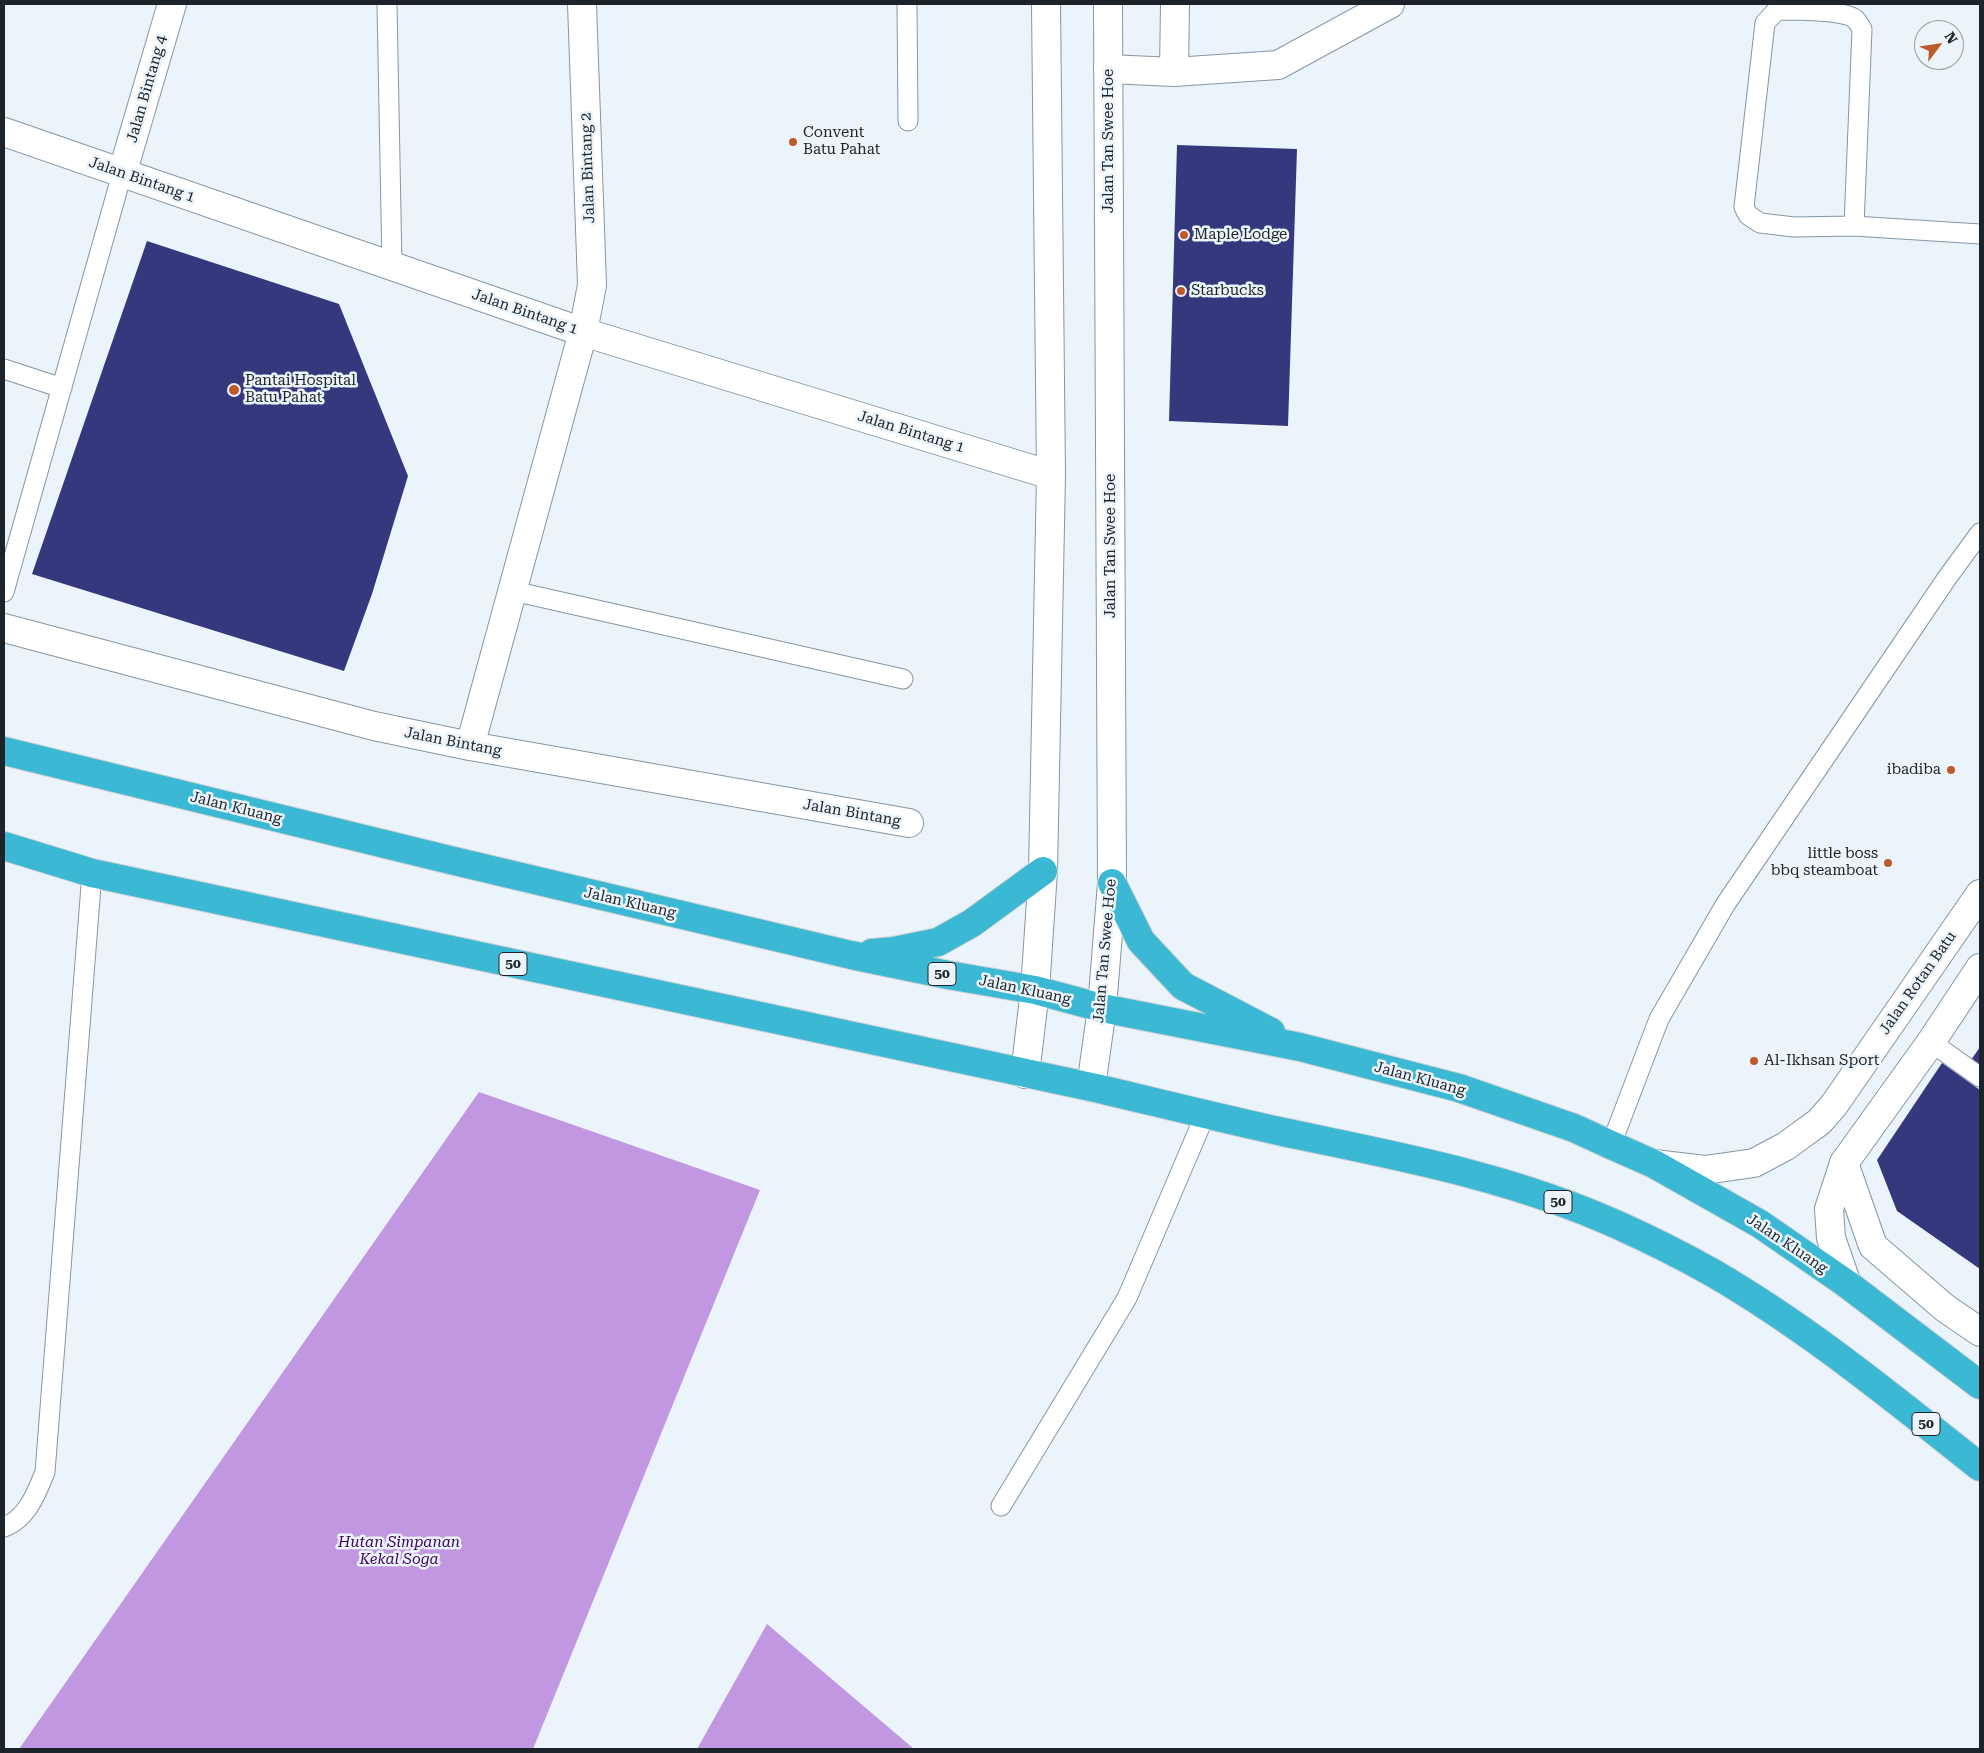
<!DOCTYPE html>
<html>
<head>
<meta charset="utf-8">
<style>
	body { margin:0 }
	#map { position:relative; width:1984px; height:1753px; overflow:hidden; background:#ebf4fb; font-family:"Roboto Serif",serif }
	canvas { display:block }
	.frame { position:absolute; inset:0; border:5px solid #1c232a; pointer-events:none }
	.north { position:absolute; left:1914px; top:20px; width:50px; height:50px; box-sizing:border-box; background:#ebf4fb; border:1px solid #98a0a7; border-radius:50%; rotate:59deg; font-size:14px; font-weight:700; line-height:20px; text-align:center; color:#1c232a }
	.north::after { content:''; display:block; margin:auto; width:18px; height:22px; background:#be592a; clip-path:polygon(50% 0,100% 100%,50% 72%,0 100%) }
</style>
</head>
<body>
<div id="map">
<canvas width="1984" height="1753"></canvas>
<div class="frame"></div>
<div class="north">N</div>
</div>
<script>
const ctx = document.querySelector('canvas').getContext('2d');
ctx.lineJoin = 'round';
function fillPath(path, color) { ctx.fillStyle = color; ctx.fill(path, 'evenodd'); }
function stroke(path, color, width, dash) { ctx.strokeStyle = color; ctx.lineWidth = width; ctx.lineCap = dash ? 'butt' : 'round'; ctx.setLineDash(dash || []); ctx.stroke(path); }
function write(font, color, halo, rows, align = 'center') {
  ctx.font = font + ' "Roboto Serif",serif'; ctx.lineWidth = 5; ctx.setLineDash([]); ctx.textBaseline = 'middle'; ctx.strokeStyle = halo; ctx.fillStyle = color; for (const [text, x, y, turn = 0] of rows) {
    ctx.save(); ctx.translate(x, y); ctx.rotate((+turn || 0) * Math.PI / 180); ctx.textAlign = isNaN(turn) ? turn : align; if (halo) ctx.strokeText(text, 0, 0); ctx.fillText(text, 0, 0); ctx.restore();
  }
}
const forest = new Path2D(`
	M479 1092 760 1190 533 1749H19Z
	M767 1624 914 1749H697Z`);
const building = new Path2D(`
	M1177 145 1297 149 1288 426 1169 421Z
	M147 241 339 304 408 476 372 594 344 671 32 574Z
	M1980 1047V1066L1971 1060Z
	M1942 1063 1980 1090V1269L1897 1211 1877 1160Z`);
const lane = new Path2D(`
	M387 4 392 266
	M907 4 908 121
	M1854 226 1862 29C1860 26 1858 22 1855 19 1846 10 1792 10 1777 10L1765 23 1744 207 1748 215 1760 223 1794 227 1854 226 1980 234
	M4 369 62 388
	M513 591 903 679
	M4 592 122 174
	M1931 1042 1980 1077
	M1611 1145 1659 1019 1725 905 1947 578 1980 533
	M1001 1506 1127 1298 1205 1115
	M4 1527C27 1519 37 1492 45 1472L92 873`);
const street = new Path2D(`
	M1108 69 1174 72 1278 65 1390 4
	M1174 72 1175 4
	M4 132 583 332 1051 475
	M122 174 172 4
	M4 628 374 726 470 746 909 823
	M470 746 583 332 592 285 582 4
	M1844 1163 1873 1246 1945 1308 1980 1332`);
const secondary = new Path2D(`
	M1025 1074 1035 990 1043 871 1051 475 1046 4
	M1091 1087 1102 1008 1112 883 1108 4
	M1654 1164 1705 1170 1754 1163 1786 1146 1801 1135 1819 1122 1834 1105 1980 894
	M1847 1284 1831 1238 1829 1209 1844 1163 1931 1042 1980 968`);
const highway = new Path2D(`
	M4 751 450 860 851 955 948 975 1035 990 1102 1008 1300 1047 1459 1088 1574 1128 1611 1145 1654 1164 1760 1224 1847 1284 1980 1385
	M4 846 92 873 1091 1087C1155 1102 1219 1118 1283 1132 1397 1156 1513 1177 1620 1226 1651 1240 1683 1256 1713 1273 1808 1328 1894 1399 1980 1467
	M1112 883 1141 941 1183 986 1271 1032
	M872 953 894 951 938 942 972 923 1043 871`);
const markers = [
	[793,142,5,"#be592a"],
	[1184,235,5,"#be592a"],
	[1181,291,5,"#be592a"],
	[234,390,6,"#be592a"],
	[1951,770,5,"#be592a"],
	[1888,863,5,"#be592a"],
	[1754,1061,5,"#be592a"]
];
const shields = [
	[513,964,28],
	[942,974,28],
	[1558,1202,28],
	[1926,1424,28]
];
const shieldNames = [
	["50",513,964],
	["50",942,974],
	["50",1558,1202],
	["50",1926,1424]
];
const streetNames = [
	["Jalan Bintang 4",147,89,-74],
	["Jalan Tan Swee Hoe",1109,141,-90],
	["Jalan Bintang 2",588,168,-92],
	["Jalan Bintang 1",142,180,19],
	["Jalan Bintang 1",525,312,19],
	["Jalan Bintang 1",911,432,17],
	["Jalan Tan Swee Hoe",1111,546,-90],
	["Jalan Bintang",453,742,11],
	["Jalan Kluang",236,808,14],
	["Jalan Bintang",852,813,10],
	["Jalan Kluang",630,903,13],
	["Jalan Tan Swee Hoe",1105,951,-85],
	["Jalan Rotan Batu",1918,983,-55],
	["Jalan Kluang",1025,990,12],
	["Jalan Kluang",1420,1079,15],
	["Jalan Kluang",1787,1244,34]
];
const poiNames = [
	["Convent",803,133],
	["Batu Pahat",803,150],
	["Maple Lodge",1194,235],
	["Starbucks",1191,291],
	["Pantai Hospital",245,381],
	["Batu Pahat",245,398],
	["ibadiba",1941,770,"right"],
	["little boss",1878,854,"right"],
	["bbq steamboat",1878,871,"right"],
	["Al-Ikhsan Sport",1764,1061]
];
const parkNames = [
	["Hutan Simpanan",399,1543],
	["Kekal Soga",399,1560]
];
fillPath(forest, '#c197e2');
fillPath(building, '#36387d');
stroke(lane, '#8396a8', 21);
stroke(street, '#8396a8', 30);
stroke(secondary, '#8396a8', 30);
stroke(highway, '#cdcfd0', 30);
stroke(lane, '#fff', 19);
stroke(street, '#fff', 28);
stroke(secondary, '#fff', 28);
stroke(highway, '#3ab8d4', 28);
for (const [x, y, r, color] of markers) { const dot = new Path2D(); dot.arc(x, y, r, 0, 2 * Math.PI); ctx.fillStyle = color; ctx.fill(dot); stroke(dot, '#ebf4fb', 2); }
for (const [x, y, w] of shields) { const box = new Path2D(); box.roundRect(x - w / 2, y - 11.5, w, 23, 4); ctx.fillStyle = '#ebf4fb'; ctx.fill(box); stroke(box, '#1c232a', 1); }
write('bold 14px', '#1c232a', null, shieldNames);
write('15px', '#1c232a', '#ebf4fb', streetNames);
write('15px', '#1c232a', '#ebf4fb', poiNames, 'left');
write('italic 15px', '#3f015e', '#ebf4fb', parkNames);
</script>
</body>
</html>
